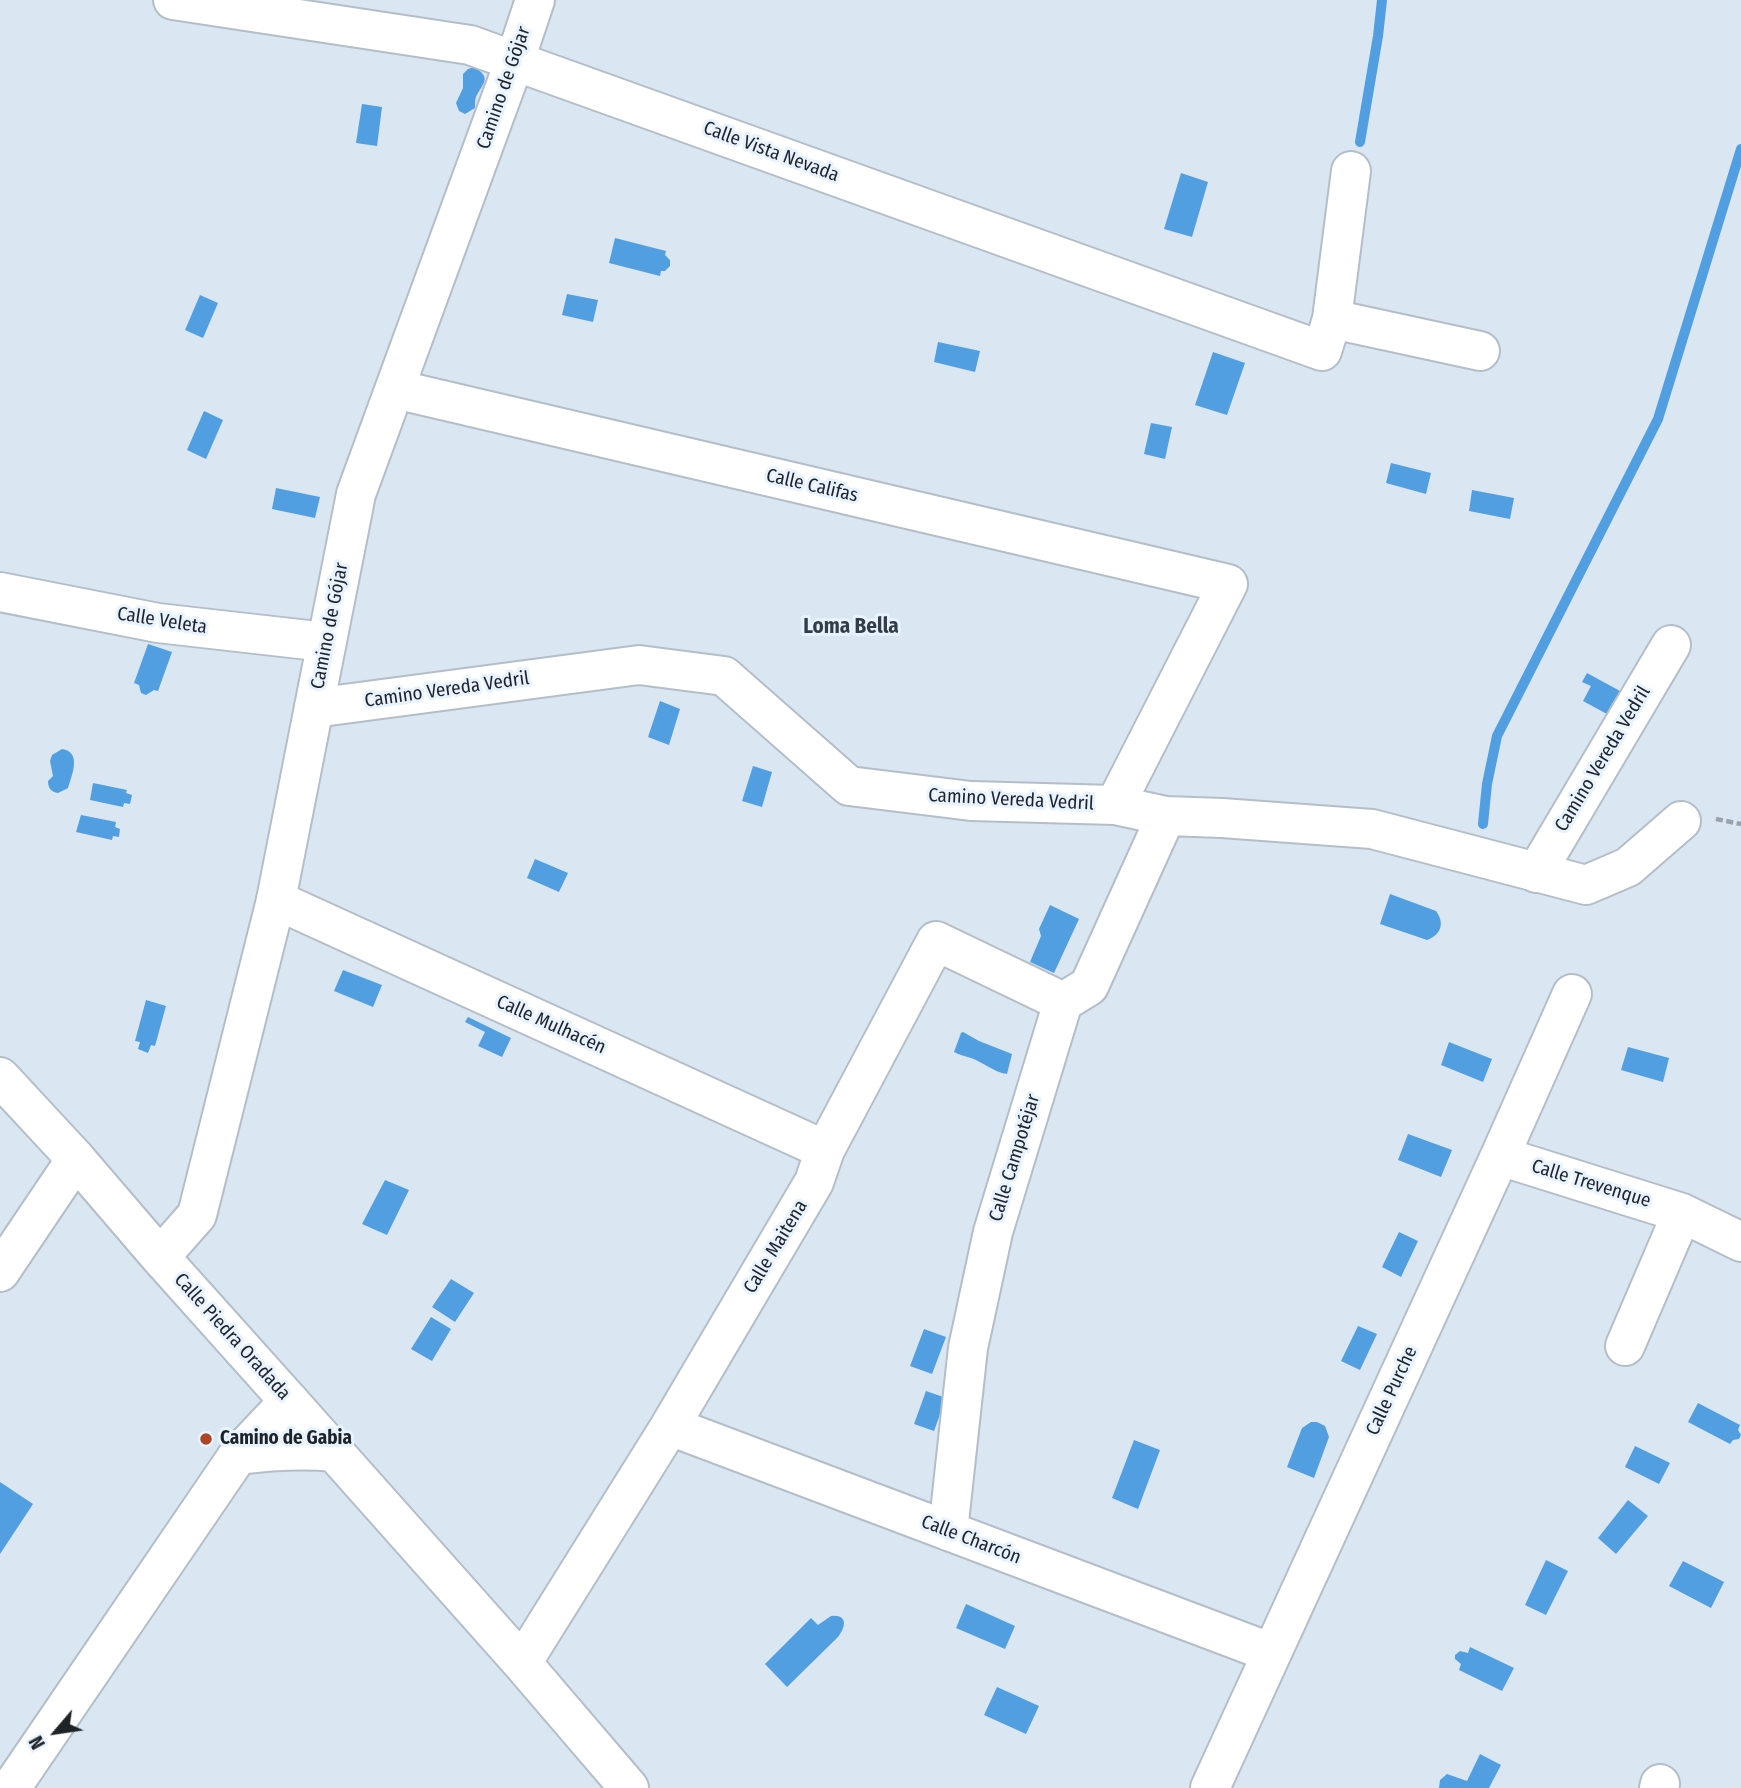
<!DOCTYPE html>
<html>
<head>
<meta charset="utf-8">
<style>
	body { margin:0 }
	#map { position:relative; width:1741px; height:1788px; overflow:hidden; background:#dae6f1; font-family:"Fira Sans Condensed",sans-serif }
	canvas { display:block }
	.north { position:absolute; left:21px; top:1697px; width:70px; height:70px; -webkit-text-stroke:5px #e7f3ff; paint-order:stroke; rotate:241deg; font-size:19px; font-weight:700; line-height:28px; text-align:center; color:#1e2327 }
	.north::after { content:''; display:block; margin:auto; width:24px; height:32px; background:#1e2327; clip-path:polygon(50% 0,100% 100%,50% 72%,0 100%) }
</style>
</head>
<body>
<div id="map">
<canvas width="1741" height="1788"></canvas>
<div class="north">N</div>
</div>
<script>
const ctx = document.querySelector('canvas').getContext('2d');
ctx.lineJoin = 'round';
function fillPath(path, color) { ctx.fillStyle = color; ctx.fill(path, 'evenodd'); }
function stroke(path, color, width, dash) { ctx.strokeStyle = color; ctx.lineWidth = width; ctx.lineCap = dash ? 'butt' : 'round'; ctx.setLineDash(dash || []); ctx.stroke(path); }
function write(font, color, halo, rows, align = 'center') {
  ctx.font = font + ' "Fira Sans Condensed",sans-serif'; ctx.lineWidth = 6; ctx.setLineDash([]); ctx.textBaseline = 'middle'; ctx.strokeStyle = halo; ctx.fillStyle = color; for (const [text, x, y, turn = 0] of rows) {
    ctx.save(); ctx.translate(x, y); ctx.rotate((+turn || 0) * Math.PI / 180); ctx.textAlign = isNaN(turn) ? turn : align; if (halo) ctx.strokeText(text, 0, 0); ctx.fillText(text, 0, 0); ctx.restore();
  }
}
const water = new Path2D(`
	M474 67C493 78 482 84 476 97 475 99 475 106 475 108L465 114 459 111 456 103 463 88V74L468 69Z
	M362 104 382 107 377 146 356 143Z
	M1181 173 1208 182 1192 237 1164 229Z
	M615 238 666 251 665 255 670 260V266L665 271H661L660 276 609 263Z
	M567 294 598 300 593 322 562 315Z
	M200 295 218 303 203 338 185 330Z
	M938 342 980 351 975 372 934 362Z
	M1213 352 1245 363 1227 415 1195 405Z
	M204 411 223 420 206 459 187 450Z
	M1151 423 1172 427 1165 459 1144 454Z
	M1391 463 1431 473 1426 494 1386 483Z
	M276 488 320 497 315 518 272 509Z
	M1472 490 1514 498 1510 519 1469 511Z
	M148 644 172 652 158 691 154 690 146 695 141 693 139 685 134 683Z
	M1587 673 1620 691 1607 714 1583 701 1591 686 1582 682Z
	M660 701 680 709 669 745 648 737Z
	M62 749C82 752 72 775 68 788L58 793C51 792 48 788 48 781L53 776 50 761 52 755Z
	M753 766 772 772 762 807 742 801Z
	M93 783 127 790 126 793 132 795 130 804 124 803 123 807 90 800Z
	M81 815 116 822 115 827 120 829 119 837 113 836 112 840 76 832Z
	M535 859 568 873 559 892 527 878Z
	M1390 894 1436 911C1445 923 1441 935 1427 940L1380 924Z
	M1050 905 1079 919 1054 973 1030 962 1041 936 1039 929Z
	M343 970 382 985 373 1007 334 991Z
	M146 1000 166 1006 155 1046 151 1045 148 1053 138 1049 140 1042 135 1041Z
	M468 1017 511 1038 502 1057 478 1046 485 1032 465 1022Z
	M963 1032 979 1041 1012 1054 1007 1074C993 1072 983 1062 971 1058 965 1056 960 1055 954 1052L961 1033Z
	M1449 1042 1492 1059 1483 1082 1441 1065Z
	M1628 1047 1669 1058 1663 1082 1621 1070Z
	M1408 1134 1452 1150 1441 1177 1398 1160Z
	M385 1180 409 1190 387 1235 362 1224Z
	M1399 1232 1418 1241 1401 1277 1382 1267Z
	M451 1279 474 1293 455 1322 432 1307Z
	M431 1317 451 1329 432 1361 411 1349Z
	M1358 1326 1377 1334 1360 1370 1341 1361Z
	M924 1329 946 1337 932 1374 910 1366Z
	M926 1391 946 1398 934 1431 914 1424Z
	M1698 1403 1740 1425 1738 1430 1741 1435 1739 1439 1733 1440 1730 1444 1688 1422Z
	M1311 1422H1317L1325 1426 1329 1437 1314 1478 1287 1467 1302 1428Z
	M1134 1440 1160 1450 1138 1509 1112 1498Z
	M1635 1446 1670 1463 1659 1484 1625 1467Z
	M0 1482 33 1504 0 1554Z
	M1628 1500 1648 1516 1616 1554 1598 1538Z
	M1546 1560 1568 1571 1546 1615 1525 1605Z
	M1683 1561 1724 1582 1711 1608 1669 1586Z
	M966 1604 1015 1626 1005 1649 956 1628Z
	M831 1616C848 1614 846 1627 838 1637L787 1687 765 1664 811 1618 818 1625Z
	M1470 1647 1514 1668 1502 1691 1459 1670 1461 1664 1455 1659V1655L1460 1651 1468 1653Z
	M997 1687 1039 1706 1026 1734 984 1715Z
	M1480 1754 1501 1765 1489 1788H1439L1440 1780 1447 1774 1467 1781Z`);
const stream = new Path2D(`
	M1360 142 1378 36 1382 0
	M1483 824 1487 784 1497 736 1658 419 1741 149`);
const path = new Path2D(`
	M1716 819 1741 824`);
const minor = new Path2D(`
	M173 0 470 45 1322 351 1332 319 1480 351
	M1332 319 1351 171
	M395 389 1228 584 1115 805
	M0 592 158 623 326 642
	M314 708 639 665 724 676 849 786 971 801 1115 805 1166 816 1222 818 1372 829 1586 885 1628 867 1681 821
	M1536 873 1671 645
	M276 900 825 1150
	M1500 1156 1682 1213 1741 1242
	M0 1272 76 1159
	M1625 1346 1682 1213
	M289 1401 522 1663 629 1788
	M670 1426 1272 1653
	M238 1455C270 1451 302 1449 334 1452
	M948 1531 968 1348 993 1232 1063 1002 1089 986 1166 816
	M522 1663 670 1426 814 1182 825 1150 936 941 1063 1002
	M1210 1788 1500 1156 1572 994
	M1659 1788 1660 1784`);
const tertiary = new Path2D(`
	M0 1077 76 1159 160 1257 289 1401 238 1455 11 1788
	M160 1257 197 1215 276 900 356 494 515 60 535 0`);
const markers = [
	[206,1439,7,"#ac4425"]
];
const streetNames = [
	["Camino de Gójar",504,88,-71],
	["Calle Vista Nevada",771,152,20],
	["Calle Califas",812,486,13],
	["Calle Veleta",162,621,9],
	["Camino de Gójar",330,626,-79],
	["Camino Vereda Vedril",447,690,-8],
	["Camino Vereda Vedril",1603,759,-59],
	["Camino Vereda Vedril",1011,800,3],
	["Calle Mulhacén",551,1025,24],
	["Calle Campotéjar",1015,1158,-73],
	["Calle Trevenque",1591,1184,17],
	["Calle Maitena",776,1247,-59],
	["Calle Piedra Oradada",232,1337,48],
	["Calle Purche",1392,1391,-65],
	["Calle Charcón",971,1540,21]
];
const poiNames = [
	["Camino de Gabia",220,1439]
];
const neighbourhoodNames = [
	["Loma Bella",851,627]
];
fillPath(water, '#519fe1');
stroke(stream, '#519fe1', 10);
stroke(minor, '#b3bec9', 42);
stroke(tertiary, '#b3bec9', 42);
stroke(path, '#99a2ab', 4.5, [7, 3.5]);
stroke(minor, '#fff', 38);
stroke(tertiary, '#fff', 38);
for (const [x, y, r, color] of markers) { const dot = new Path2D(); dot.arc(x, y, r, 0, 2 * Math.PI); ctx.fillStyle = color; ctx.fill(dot); stroke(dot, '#e7f3ff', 2.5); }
write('19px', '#1e2327', '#e7f3ff', streetNames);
write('bold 19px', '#1e2327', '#e7f3ff', poiNames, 'left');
write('bold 21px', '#343d46', '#e7f3ff', neighbourhoodNames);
</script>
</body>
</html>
